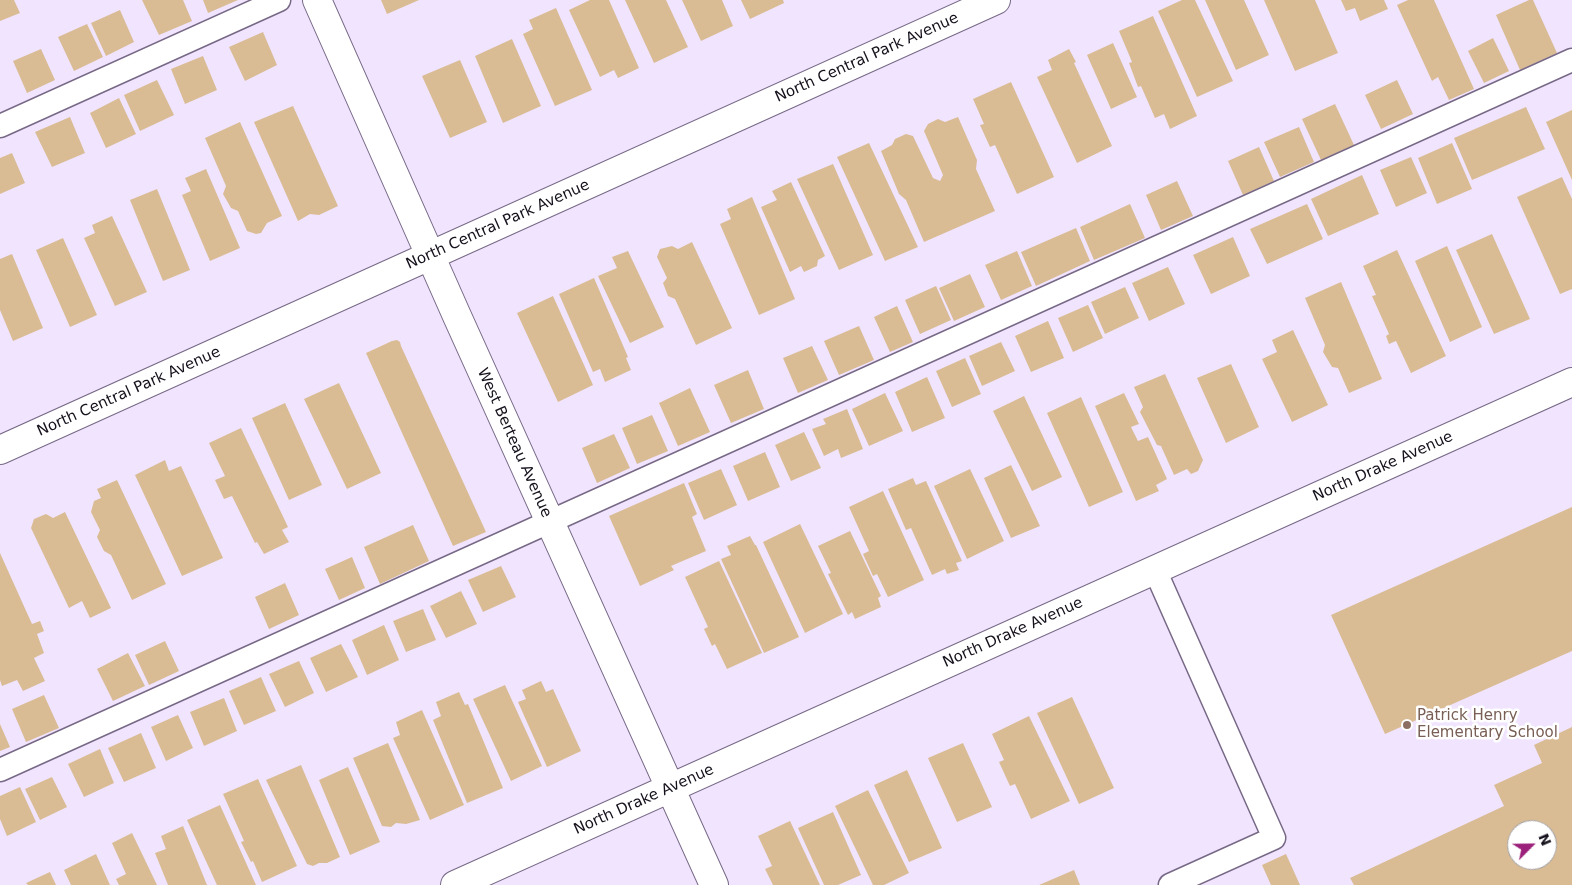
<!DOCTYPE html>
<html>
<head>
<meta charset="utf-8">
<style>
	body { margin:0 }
	#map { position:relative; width:1572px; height:885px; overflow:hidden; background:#f0e4ff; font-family:"DejaVu Sans",sans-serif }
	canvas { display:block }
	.north { position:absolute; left:1507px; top:820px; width:50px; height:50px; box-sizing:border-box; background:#fff; border:1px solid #a19fa4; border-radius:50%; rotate:67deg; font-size:14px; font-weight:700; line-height:20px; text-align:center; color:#15101b }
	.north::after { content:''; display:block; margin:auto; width:18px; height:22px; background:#9b217a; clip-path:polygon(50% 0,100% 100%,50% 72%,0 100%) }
</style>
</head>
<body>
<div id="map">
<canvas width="1572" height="885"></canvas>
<div class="north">N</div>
</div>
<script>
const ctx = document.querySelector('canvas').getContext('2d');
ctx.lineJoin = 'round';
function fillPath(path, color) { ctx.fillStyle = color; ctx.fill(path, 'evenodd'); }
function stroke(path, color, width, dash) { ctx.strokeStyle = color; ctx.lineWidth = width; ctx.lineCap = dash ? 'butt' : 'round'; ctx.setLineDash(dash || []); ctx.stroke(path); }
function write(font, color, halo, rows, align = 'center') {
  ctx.font = font + ' "DejaVu Sans",sans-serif'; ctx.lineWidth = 5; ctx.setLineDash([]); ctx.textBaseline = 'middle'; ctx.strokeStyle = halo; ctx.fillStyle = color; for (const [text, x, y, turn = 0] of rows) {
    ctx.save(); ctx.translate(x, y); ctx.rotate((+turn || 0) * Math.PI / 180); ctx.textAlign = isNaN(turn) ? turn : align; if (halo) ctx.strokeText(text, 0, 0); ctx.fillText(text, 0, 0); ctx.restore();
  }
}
const building = new Path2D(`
	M0 0H14L20 13 0 21Z
	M142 0H183L192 21 159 35Z
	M203 0H238L208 13Z
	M381 0H419L387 14Z
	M590 0H609L639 68 618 78 614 70 600 77 569 10Z
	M625 0H666L688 47 654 63Z
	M682 0H722L733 26 701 41Z
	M741 0H783L784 3 750 19Z
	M1182 0H1195L1233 81 1197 97 1158 11Z
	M1205 0H1244L1269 55 1236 70Z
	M1264 0H1315L1338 53 1295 71Z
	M1341 0H1384L1388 9 1360 21 1355 8 1346 11Z
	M1408 0H1434L1474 89 1449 100 1438 77 1432 81 1397 5Z
	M1529 0H1533L1557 53 1520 70 1496 15Z
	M556 8 592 90 555 106 523 34 533 29 529 20Z
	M120 10 134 42 106 56 91 23Z
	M1153 16 1197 116 1170 129 1164 114 1155 118 1141 86 1138 87 1129 63 1132 62 1119 31Z
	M87 24 103 57 74 71 58 37Z
	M263 32 277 65 245 81 229 47Z
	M1493 38 1509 71 1484 83 1468 51Z
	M512 39 541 106 503 123 475 56Z
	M1113 43 1137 97 1111 109 1087 55Z
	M41 49 55 80 27 93 13 61Z
	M1069 49 1076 62 1074 63 1112 146 1077 163 1037 77 1052 70 1048 60Z
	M203 56 217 90 185 104 171 69Z
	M460 60 487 122 450 138 422 76Z
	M157 80 174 115 140 131 124 95Z
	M1397 80 1413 114 1381 129 1365 95Z
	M1011 82 1054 177 1017 194 995 145 990 147 980 125 984 124 973 99Z
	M119 98 136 134 106 148 90 113Z
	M1335 104 1354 145 1321 160 1302 119Z
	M293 106 338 206 319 215 310 214 298 221 254 122Z
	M1526 107 1545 149 1472 180 1454 138Z
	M1572 110V180L1546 122Z
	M70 117 85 153 52 167 35 132Z
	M958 117 977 160 976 169 995 211 924 242 906 200 899 194 881 151 892 145 895 139 906 134 913 136 933 178 940 181 943 175 924 131 928 124 938 119 945 122Z
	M240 122 282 216 267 223 261 233 256 234 247 231 238 211 231 208 223 194 226 186 205 138Z
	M1299 127 1314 162 1280 177 1264 142Z
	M869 143 918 247 885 261 837 157Z
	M1452 143 1472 189 1437 204 1418 158Z
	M1259 147 1274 181 1243 195 1228 161Z
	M12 153 25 183 0 194V158Z
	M1411 157 1427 193 1396 207 1380 170Z
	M833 164 873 255 839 270 797 179Z
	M206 169 240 248 210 261 182 195 191 191 185 178Z
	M1362 175 1379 214 1328 236 1311 199Z
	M1562 177 1572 199V289L1560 294 1517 197Z
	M1177 181 1193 216 1161 230 1146 195Z
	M791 182 825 256 818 260 817 266 804 272 801 266 790 272 761 207 777 200 772 191Z
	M157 189 190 270 163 281 130 200Z
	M752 197 795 299 759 315 720 224 731 219 727 209Z
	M1130 204 1145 238 1094 260 1080 227Z
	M1307 204 1323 239 1267 264 1250 229Z
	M112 216 147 292 115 306 84 238 95 233 92 225Z
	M1076 228 1090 261 1036 286 1021 252Z
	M1492 234 1530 319 1494 334 1456 250Z
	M1233 237 1250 276 1211 294 1193 255Z
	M63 238 97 315 70 327 36 250Z
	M692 242 732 328 696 345 675 299 668 296 663 283 667 278 657 257 660 249 672 246 678 249Z
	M1447 246 1482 327 1450 342 1415 261Z
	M1397 250 1446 356 1411 373 1396 341 1389 344 1386 336 1389 334 1372 296 1376 295 1363 266Z
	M628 251 664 327 630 343 598 276 617 268 612 257Z
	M1017 251 1032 286 1001 300 985 265Z
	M12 254 43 328 13 341 0 310V259Z
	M1168 267 1185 304 1149 321 1132 283Z
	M970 274 985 307 954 321 939 288Z
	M594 278 628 357 626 358 631 370 605 382 600 369 593 372 559 294Z
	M1341 282 1382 379 1349 393 1338 368 1332 367 1323 352 1325 345 1305 298Z
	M936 286 951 320 920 334 905 300Z
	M1125 287 1139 318 1105 334 1091 302Z
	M553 296 593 385 558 402 517 313Z
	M1088 305 1103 338 1073 352 1058 318Z
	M897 306 913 342 890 352 874 317Z
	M1048 321 1064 358 1031 372 1015 336Z
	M859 326 874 360 839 375 824 341Z
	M1293 330 1328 405 1292 422 1262 359 1277 352 1272 340Z
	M397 340 400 342 401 346 486 532 453 546 366 353 392 341Z
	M1001 342 1015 371 982 386 969 356Z
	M812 346 828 380 798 393 783 358Z
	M965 358 981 394 952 407 936 371Z
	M1231 364 1259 427 1226 443 1197 378Z
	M748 370 764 409 731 423 714 385Z
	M1165 374 1203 460 1198 471 1191 474 1187 469 1174 475 1161 446 1157 445 1140 412 1143 407 1134 387Z
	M927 377 945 418 912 432 895 392Z
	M339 383 381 473 347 489 304 399Z
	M690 388 710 432 678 446 659 403Z
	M885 393 903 431 869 446 852 409Z
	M1124 393 1139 424 1131 427 1138 441 1148 437 1167 479 1156 485 1159 491 1136 501 1095 406Z
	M1024 396 1062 477 1032 491 993 411Z
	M1081 397 1123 492 1089 507 1047 413Z
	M285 403 322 485 289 500 252 418Z
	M847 409 863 449 841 458 838 449 824 456 812 429 826 424 823 419Z
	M652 415 668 451 637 464 622 428Z
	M241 428 288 527 282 530 289 542 264 554 257 542 255 543 232 496 224 499 215 480 225 476 209 443Z
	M804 432 821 468 791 481 775 445Z
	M614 434 630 468 597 483 582 448Z
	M765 452 780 487 748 501 733 466Z
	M165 460 169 471 181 466 223 558 182 576 135 475Z
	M1011 465 1040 526 1011 538 984 478Z
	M721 469 737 505 704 520 688 483Z
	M970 469 1004 541 967 559 934 486Z
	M913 478 916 485 926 481 962 561 956 563 959 570 947 574 945 569 932 575 911 528 906 530 888 489Z
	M117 480 166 584 132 600 111 555 104 551 97 537 100 530 91 512 94 501 101 498 97 489Z
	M684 483 697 514 692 517 706 551 671 566 674 570 640 586 609 516Z
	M883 491 924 580 888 597 877 574 873 576 863 554 869 551 849 507Z
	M1572 507V651L1385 734 1331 615Z
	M65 512 111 608 90 618 82 601 69 608 31 528 34 519 46 514 53 518Z
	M800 524 843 614 805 633 763 542Z
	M413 525 429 561 380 584 364 547Z
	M850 531 881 596 878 598 881 607 855 619 852 612 848 615 828 574 831 573 818 546Z
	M750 536 755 545H756L799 637 764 653 721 559 731 555 727 546Z
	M0 553 32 624 40 621 44 631 37 634 44 653 34 658 45 681 23 691 17 680 2 686 0 680Z
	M352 557 365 588 339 600 325 569Z
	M719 561 762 653 727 669 715 644 712 646 704 629 708 627 685 577Z
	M501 566 516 597 483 612 468 580Z
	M285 583 299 615 269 629 255 597Z
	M461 591 477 624 446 638 430 606Z
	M423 609 436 640 406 652 393 621Z
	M384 625 399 660 367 675 352 640Z
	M165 641 179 671 149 685 135 655Z
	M341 644 358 677 326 692 310 658Z
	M128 653 145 686 113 701 97 669Z
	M299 661 314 693 285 707 269 674Z
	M261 677 276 711 244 725 229 691Z
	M541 681 546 692 553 689 581 751 547 767 518 702 526 699 522 690Z
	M505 685 542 766 511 781 473 699Z
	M459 692 465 705 468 704 503 788 467 803 433 720 441 716 436 702Z
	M44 695 59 728 26 742 12 709Z
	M1072 697 1114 788 1079 804 1037 713Z
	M224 698 237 731 204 746 190 712Z
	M422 710 464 805 430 820 393 738 400 735 396 722Z
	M178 715 193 748 166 761 151 727Z
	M1029 716 1070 801 1031 819 1015 784 1010 786 999 762 1004 760 992 734Z
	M0 724 10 747 0 751Z
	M1572 727V885H1354L1350 878 1504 806 1494 785 1542 763 1534 745ZM1517 830H1547V860H1517Z
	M141 733 156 768 124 782 108 748Z
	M388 743 420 820 406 824 396 823 391 827 382 826 353 758Z
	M963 743 992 807 957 822 928 758Z
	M100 749 114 783 84 797 68 764Z
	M301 765 340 857 327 863H319L313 866 307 864 266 780Z
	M348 767 380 842 350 855 319 780Z
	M907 770 942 848 909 862 874 785Z
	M52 777 67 807 40 820 25 789Z
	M258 779 297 866 262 882 253 861 251 862 241 842 244 841 223 794Z
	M20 787 36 822 7 836 0 819V796Z
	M868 790 909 873 884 885H873L835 806Z
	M220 805 256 885H217L187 820Z
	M833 812 861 875 838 885H824L798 828Z
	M790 821 820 885H773L765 869 772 866 758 836Z
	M183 826 207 885H168L155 853 166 849 161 836Z
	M132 833 157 885H119L116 879 126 874 112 843Z
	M96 854 110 885H71L64 870Z
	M1286 854 1300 885H1271L1262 865Z
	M1074 870 1080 885H1039Z
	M50 872 56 885H28L26 883Z`);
const lane = new Path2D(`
	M0 126 279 0
	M1155 570 1274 838 1170 885
	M0 770 1572 60`);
const street = new Path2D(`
	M317 0 457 316 714 885
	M0 450 996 0
	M455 885 1572 382`);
const markers = [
	[1407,725,5,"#8d6e63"]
];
const streetNames = [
	["North Central Park Avenue",867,58,-24],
	["North Central Park Avenue",498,225,-24],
	["North Central Park Avenue",129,392,-24],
	["West Berteau Avenue",514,443,66],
	["North Drake Avenue",1383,467,-24],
	["North Drake Avenue",1013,633,-24],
	["North Drake Avenue",644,800,-24]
];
const educationNames = [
	["Patrick Henry",1417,716],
	["Elementary School",1417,733]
];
fillPath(building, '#dabc94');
stroke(lane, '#776986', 25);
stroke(street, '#776986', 30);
stroke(lane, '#fff', 22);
stroke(street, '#fff', 28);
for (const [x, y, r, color] of markers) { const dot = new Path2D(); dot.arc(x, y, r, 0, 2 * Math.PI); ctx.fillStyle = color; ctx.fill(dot); stroke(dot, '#fff', 2); }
write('15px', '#15101b', '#fff', streetNames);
write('15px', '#785e54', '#fff', educationNames, 'left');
</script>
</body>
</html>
